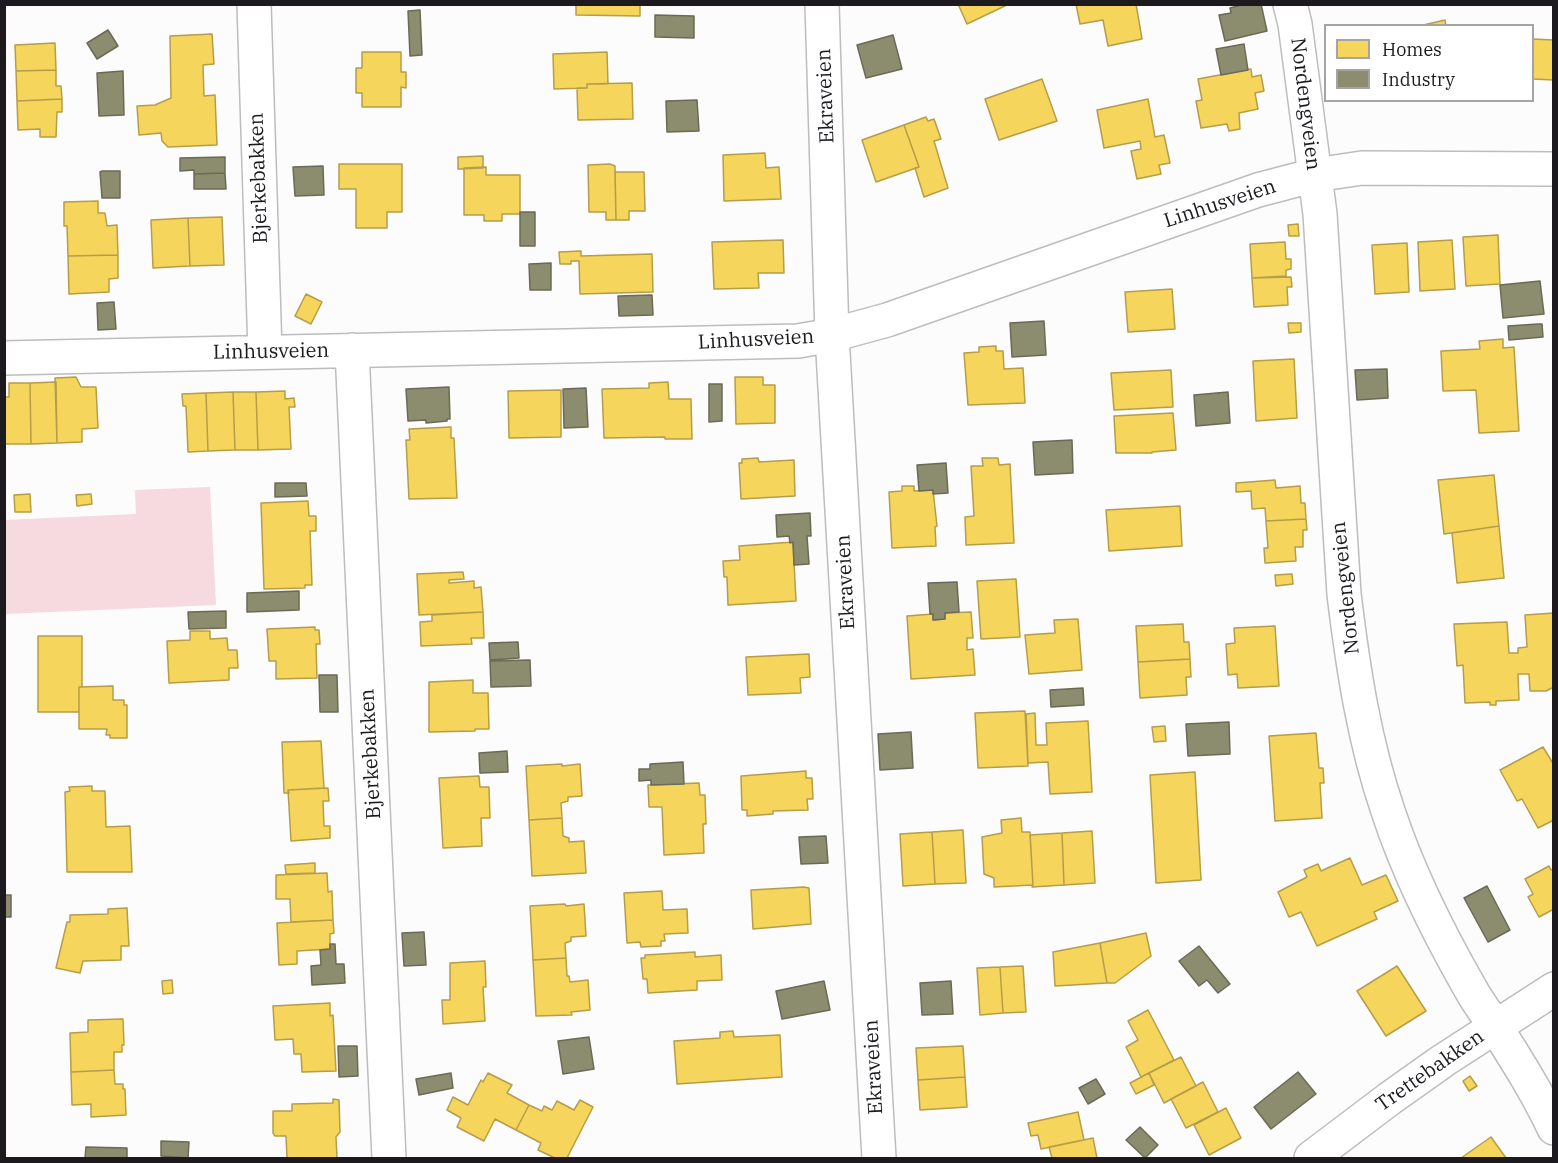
<!DOCTYPE html>
<html>
<head>
<meta charset="utf-8">
<style>
	body { margin:0 }
	#map { position:relative; width:1558px; height:1163px; overflow:hidden; background:#fcfcfd; font-family:"IBM Plex Serif",serif }
	canvas { display:block }
	.frame { position:absolute; inset:0; border:6px solid #1d1a1f; pointer-events:none }
	.legend { position:absolute; left:1324px; top:24px; width:210px; height:78px; box-sizing:border-box; background:#fff; border:2px solid #a5a3a5; margin:0; padding:8px 10px; list-style:none; font-size:18px; color:#1d1a1f }
	.legend li { display:flex; align-items:center; gap:12px; height:30px }
	.legend b { width:30px; border:2px solid #a5a3a5 }
</style>
</head>
<body>
<div id="map">
<canvas width="1558" height="1163"></canvas>
<div class="frame"></div>
<ul class="legend">
<li><b style="height:16px;background:#f6d55c"></b>Homes</li>
<li><b style="height:16px;background:#8c8c6e"></b>Industry</li>
</ul>
</div>
<script>
const ctx = document.querySelector('canvas').getContext('2d');
ctx.lineJoin = 'round';
function fillPath(path, color) { ctx.fillStyle = color; ctx.fill(path, 'evenodd'); }
function stroke(path, color, width, dash) { ctx.strokeStyle = color; ctx.lineWidth = width; ctx.lineCap = dash ? 'butt' : 'round'; ctx.setLineDash(dash || []); ctx.stroke(path); }
function write(font, color, halo, rows, align = 'center') {
  ctx.font = font + ' "IBM Plex Serif",serif'; ctx.lineWidth = 6; ctx.setLineDash([]); ctx.textBaseline = 'middle'; ctx.strokeStyle = halo; ctx.fillStyle = color; for (const [text, x, y, turn = 0] of rows) {
    ctx.save(); ctx.translate(x, y); ctx.rotate((+turn || 0) * Math.PI / 180); ctx.textAlign = isNaN(turn) ? turn : align; if (halo) ctx.strokeText(text, 0, 0); ctx.fillText(text, 0, 0); ctx.restore();
  }
}
const green = new Path2D(`
	M210 487 216 605 5 614V520L136 514 135 490Z`);
const homes = new Path2D(`
	M576 4H640V16L576 15Z
	M958 4H1009L967 24Z
	M1076 4H1136L1142 39 1108 46 1103 20 1080 24Z
	M1445 20 1446 26H1419Z
	M212 34 214 64 203 65 204 96 215 95 217 145 168 147 162 141 161 133 139 135 137 106 155 105 171 98 170 36Z
	M1532 39 1554 40V80L1532 79Z
	M55 43 56 70 16 71 15 45Z
	M362 52H401V72H406V88L401 87V107H362V93H356V68H362Z
	M607 52 608 84H587V88L554 89 553 54Z
	M1251 69 1252 77 1261 75 1264 91 1255 93 1258 109 1239 113 1240 129 1229 131 1227 124 1201 128 1196 101 1202 100 1198 79Z
	M56 70V86H61L62 99 17 101 16 71Z
	M1042 79 1057 121 999 140 985 99Z
	M632 83 633 119 578 120 577 88H587V84Z
	M62 99V112H57L56 137H40V129L18 130 17 101Z
	M1148 99 1155 137 1164 135 1170 163 1159 165 1161 174 1137 179 1131 151 1141 149 1140 141 1104 148 1097 110Z
	M926 117 928 121 934 119 941 139 934 141 948 188 924 197 915 168 919 167 904 125Z
	M904 125 919 167 876 182 862 140Z
	M765 153 766 168 779 167 781 199 724 201 723 155Z
	M483 156V168L458 169V157Z
	M339 164H402V212H387V228H356V189H339Z
	M610 164 615 166 616 220H606V212H589L588 165Z
	M486 167V175H520V214H502V221H484V215H464V168Z
	M615 172H644L645 211H629V220H616Z
	M98 201V213H105L107 226 117 225 118 255 68 256 67 226H64V202Z
	M222 217 224 265 190 266 188 218Z
	M188 218 190 266 153 268 151 220Z
	M1298 224 1299 236H1289L1288 225Z
	M1498 235 1500 284 1466 286 1463 237Z
	M783 240 784 273H758L759 288 714 289 712 242Z
	M1452 240 1455 289 1420 291 1418 242Z
	M1285 242 1286 259H1291V269L1286 270V276L1252 278 1250 244Z
	M1407 243 1409 292 1375 294 1372 245Z
	M581 251V256L652 254 653 292 580 294 579 261H571V264H560L559 252Z
	M118 255V278L109 279V292L69 294 68 256Z
	M1291 277 1292 287H1287L1288 305 1254 307 1252 278Z
	M1172 289 1175 329 1128 332 1125 292Z
	M306 294 322 302 311 324 295 316Z
	M1288 323H1301V332L1289 333Z
	M1503 339V348L1514 347 1519 431 1479 433 1476 390 1443 391 1441 351 1480 349 1479 341Z
	M996 346V351H1003L1004 369 1023 368 1025 403 968 405 964 353 979 352V347Z
	M1294 359 1297 418 1256 421 1253 361Z
	M1171 370 1173 407 1114 410 1111 373Z
	M76 377 81 387H96L98 428 82 429V442L57 443 55 378Z
	M735 377H763V385H775V423L736 424Z
	M56 382 57 443 31 444 30 383Z
	M668 382 669 399H691L692 439H665V437L604 438 602 389 649 388V383Z
	M9 383H30L31 444H5L4 397H9Z
	M561 390V437L509 438 508 391Z
	M285 391V399L294 398 295 407H289L291 449 258 450 256 392Z
	M233 392 235 450 208 451 206 393Z
	M233 392H256L258 450H235Z
	M206 393 208 451 188 452 186 406H183L182 394Z
	M1173 413 1176 450 1152 452V453H1116L1114 416Z
	M451 427V438H454L457 498 409 499 406 440H410L409 429Z
	M758 458 759 462 794 460 795 496 741 499 739 463H742V459Z
	M982 458H998L999 465 1010 464 1014 543 966 545 965 517 974 516 971 466H983Z
	M1494 475 1499 526 1444 534 1438 480Z
	M1275 480 1276 488 1300 486 1301 503H1305L1306 519 1266 521 1265 508 1252 509 1251 491 1236 492V483Z
	M902 486H914V491L933 490 937 526 935 527 936 546 892 548 889 492 902 491Z
	M30 494 31 512H15L14 495Z
	M91 494 92 504 77 506 76 495Z
	M308 501 309 516H316V531H310L312 585H305V588L264 589 261 503Z
	M1180 506 1182 546 1109 551 1106 510Z
	M1306 519 1307 530H1303V547H1295L1296 561 1265 563 1264 548H1268L1266 521Z
	M1499 526 1504 578 1457 583 1452 533Z
	M793 542 796 601 728 605 727 577H724L723 561 740 560 739 546Z
	M463 572 464 579 449 580V583L474 581V588L481 587 483 612 419 615 417 574Z
	M1292 574 1293 584 1276 586 1275 575Z
	M1016 579 1020 637 981 639 977 581Z
	M483 612 484 638H471L472 644 421 646 420 622 432 621V615Z
	M971 612 973 638H967V650L973 649 975 675 911 679 907 616 933 614V620L945 619V613Z
	M1554 613V687L1546 691H1530L1529 674H1518L1519 700 1496 701V705H1490V702L1465 703 1463 665 1457 666 1454 624 1507 622 1509 653H1518V648L1527 647 1525 615Z
	M1078 619 1082 670 1029 674 1025 635 1055 633 1054 620Z
	M1183 624 1184 642H1189L1190 659 1138 662 1136 626Z
	M1275 626 1279 686 1238 688 1237 674 1228 675 1226 644 1235 643 1234 628Z
	M315 627V630H319L320 644H316L317 678 276 679V661H269L267 629Z
	M190 631H210V639L227 638 228 650H237L238 668H229V680L169 683 167 641 190 640Z
	M38 636H82V687H79V712H38Z
	M809 654 810 677 800 678 801 693 748 695 746 657Z
	M1190 659 1191 677H1186L1187 695 1140 698 1138 662Z
	M473 680V693H488L489 729H475V731L429 732V682Z
	M113 686V700H124V705H127V738H110V735H106L107 729H79V687Z
	M1025 711 1028 766 978 768 975 713Z
	M1035 713 1036 745H1047L1046 723 1088 721 1092 792 1050 794 1048 762 1028 763 1026 714Z
	M1165 726 1166 741 1154 742 1152 727Z
	M1316 733 1319 768H1323L1324 783H1320L1322 818 1275 821 1269 736Z
	M321 741 324 788 288 790 289 793H284L282 742Z
	M1543 747 1554 765V820L1538 828 1522 799 1517 801 1500 770Z
	M562 764V766L580 764 582 796 568 797V801L561 803 562 818 529 820 526 766Z
	M806 771V778H812L813 799H807L808 810 773 811V814L747 816V810H742L741 776Z
	M1195 772 1201 880 1156 883 1150 775Z
	M479 776 480 787H489L490 818H481L482 846 443 848 439 778Z
	M699 783 700 795H705L706 824H703L704 853 664 855 662 807H649L648 785Z
	M92 786V791H105L106 827 130 826 132 872H67L65 792 70 791 69 787Z
	M328 788 329 801H323L324 826H330V838L291 841 288 790Z
	M562 818 563 836 569 838V842L584 841 586 873 532 876 529 820Z
	M1021 818 1022 832H1030L1033 885 994 887V878L984 874 982 837 1002 833 1001 820Z
	M963 830 966 883 935 884 932 832Z
	M1092 831 1095 883 1064 885 1062 833Z
	M932 832 935 884 903 886 900 834Z
	M1062 833 1064 885 1032 887 1033 885 1030 835Z
	M1350 858 1362 885 1386 875 1398 901 1374 912 1377 919 1317 946 1301 912 1289 917 1278 892 1307 877 1304 870 1318 864 1321 871Z
	M315 863V873L286 874 285 865Z
	M1549 866 1551 870 1554 868V909L1539 917 1528 897 1533 894 1525 879Z
	M327 873 328 892 332 891 333 920 291 922 290 899H276V875Z
	M804 887 809 888 811 924 753 929 751 890Z
	M662 891 663 910 687 909 688 933 664 934 665 941H661V946L641 947 640 942 627 943 624 893Z
	M565 904 566 906 584 904 586 936 571 937V941L565 943 566 958 533 960 530 906Z
	M127 908 129 946H121V960L83 961 80 973 56 968 67 922H70V915L108 914V909Z
	M333 920 334 933 330 934V949L297 951V964L279 965 277 923Z
	M1146 933 1151 956 1115 983H1107L1100 943Z
	M1100 943 1107 983 1055 986 1053 952Z
	M695 952V957L721 955 722 980 697 981V990L648 993 647 979H643L641 958H645V955Z
	M566 958 567 976H569L570 982 588 980 590 1010 571 1012 572 1015 536 1016 533 960Z
	M485 961 486 987H483L485 1021 443 1024 442 1000H450V963Z
	M1023 966 1026 1012 1003 1013 1000 967Z
	M1397 966 1426 1011 1386 1036 1357 991Z
	M1000 967 1003 1013 980 1015 977 968Z
	M172 980 173 993 163 994 162 981Z
	M330 1003V1016L333 1015 336 1071 302 1072 301 1054H294L293 1039 275 1040 273 1006Z
	M1148 1010 1174 1060 1141 1077 1126 1047 1138 1040 1128 1021Z
	M123 1019 124 1045H122V1052H114V1070L71 1072 70 1033 88 1032V1020Z
	M733 1031 734 1037 780 1035 782 1077 677 1084 674 1041 720 1038V1032Z
	M963 1046 965 1077 918 1080 916 1048Z
	M1181 1057 1196 1086 1164 1103 1149 1073Z
	M114 1070 115 1084H123V1089H125L126 1115 91 1117V1104L72 1105 71 1072Z
	M488 1073 512 1085 507 1093 529 1105 516 1130 495 1119 484 1141 457 1127 461 1118 447 1110 453 1097 468 1105 481 1080 483 1082Z
	M1149 1073 1154 1085 1136 1094 1130 1083Z
	M1470 1076 1477 1086 1469 1091 1463 1081Z
	M965 1077 967 1107 920 1110 918 1080Z
	M1203 1082 1218 1112 1186 1128 1171 1099Z
	M333 1099 339 1100 340 1132 336 1137 337 1158H287L286 1136H275L273 1133V1111H292V1104L333 1103Z
	M580 1100 593 1107 567 1158H555L538 1150 541 1143 516 1130 529 1105 542 1111 544 1106 552 1110 557 1101 574 1110Z
	M1226 1108 1241 1138 1209 1155 1194 1125Z
	M1078 1112 1084 1140 1041 1149 1038 1135 1031 1136 1028 1123Z
	M1491 1137 1506 1158H1461Z
	M1093 1138 1097 1158H1052L1049 1147Z`);
const industry = new Path2D(`
	M1245 4H1261L1267 31 1225 41 1219 15 1231 13 1230 8Z
	M420 10 422 55 410 56 408 11Z
	M655 15 694 16V38L655 37Z
	M108 30 118 46 97 59 87 43Z
	M893 35 902 69 866 78 857 45Z
	M1244 44 1248 70 1221 75 1216 49Z
	M123 71 124 115 99 116 97 73Z
	M697 100 699 131 667 132 666 101Z
	M225 157V173L194 174V170L180 171V158Z
	M323 166 324 195 295 196 293 167Z
	M102 171H120V198H102L100 172Z
	M225 173 226 189H194V174Z
	M520 212H535V246H520Z
	M551 263V290H530L529 264Z
	M1540 281 1544 314 1503 318 1500 285Z
	M652 295 653 315 619 316 618 296Z
	M114 302 116 329 98 330 97 303Z
	M1044 321 1046 355 1012 357 1010 323Z
	M1538 324H1542L1543 337 1509 340 1508 326Z
	M1387 369 1388 398 1357 400 1355 370Z
	M709 384H722V421L709 422Z
	M449 387 450 419H447V421L426 423V420L408 421 406 389Z
	M586 388 588 427 564 428 563 389Z
	M1228 392 1230 423 1196 426 1194 395Z
	M1072 440 1073 473 1035 475 1033 442Z
	M946 463 948 493 933 494V490L919 491 917 465Z
	M275 483H306L307 496 275 497Z
	M810 513 811 536H807L809 564 794 565 793 542 790 543 789 536 777 537 776 515Z
	M957 582 959 612 945 613V619L933 620V614H930L928 583Z
	M299 591V610L247 612V593Z
	M226 611V628L189 629 188 612Z
	M518 642 519 658 490 660 489 643Z
	M530 660 531 686 491 687 490 661Z
	M319 675H337L338 712H320Z
	M1083 688 1084 705 1051 707 1050 690Z
	M1229 722 1230 754 1188 756 1186 724Z
	M911 732 913 768 880 770 878 734Z
	M507 751 508 772 480 773 479 753Z
	M683 762 684 784 651 785V780L639 781V769H650V764Z
	M826 836 828 863 801 864 799 837Z
	M1487 886 1510 930 1488 942 1464 898Z
	M4 895H11V917H4Z
	M424 932 426 965 404 966 402 933Z
	M330 944H335L336 964H344L345 983 312 985 311 966 321 965 320 950 330 949Z
	M1199 946 1230 984 1218 993 1207 980 1199 986 1179 961Z
	M824 981 830 1010 782 1019 776 991Z
	M951 981 953 1014 922 1015 920 983Z
	M589 1037 594 1069 563 1074 558 1041Z
	M338 1046H357L358 1076 339 1077Z
	M1298 1072 1316 1094 1271 1129 1254 1107Z
	M451 1073 453 1088 419 1095 416 1079Z
	M1096 1079 1105 1094 1088 1104 1079 1088Z
	M1140 1127 1158 1145 1145 1158 1126 1140Z
	M161 1141 189 1142 188 1158 161 1156Z
	M86 1147 127 1148V1158H85Z`);
const minor = new Path2D(`
	M254 4 265 352
	M822 4 832 335 879 1158
	M1290 4 1295 24 1320 214 1344 594C1353 668 1364 741 1388 811 1408 872 1438 932 1470 988 1477 1001 1486 1013 1495 1026 1516 1059 1537 1092 1554 1128
	M352 350 389 1158
	M4 358 798 341 832 335 887 320 1258 190 1315 175 1362 168 1554 169
	M1311 1158 1389 1099 1444 1060 1554 989`);
const streetNames = [
	["Ekraveien",826,96,-92],
	["Nordengveien",1305,104,83],
	["Bjerkebakken",259,178,-92],
	["Linhusveien",1220,204,-18],
	["Linhusveien",756,340,-3],
	["Linhusveien",271,352,-1],
	["Ekraveien",846,582,-93],
	["Nordengveien",1346,588,-96],
	["Bjerkebakken",371,754,-93],
	["Ekraveien",874,1067,-93],
	["Trettebakken",1430,1071,-35]
];
fillPath(green, '#f6dae0');
fillPath(homes, '#f6d55c');
stroke(homes, '#b59d4a', 1.5);
fillPath(industry, '#8c8c6e');
stroke(industry, '#6b6a56', 1.5);
stroke(minor, '#bdbcbe', 36);
stroke(minor, '#fff', 33);
write('20px', '#1d1a1f', '#fff', streetNames);
</script>
</body>
</html>
